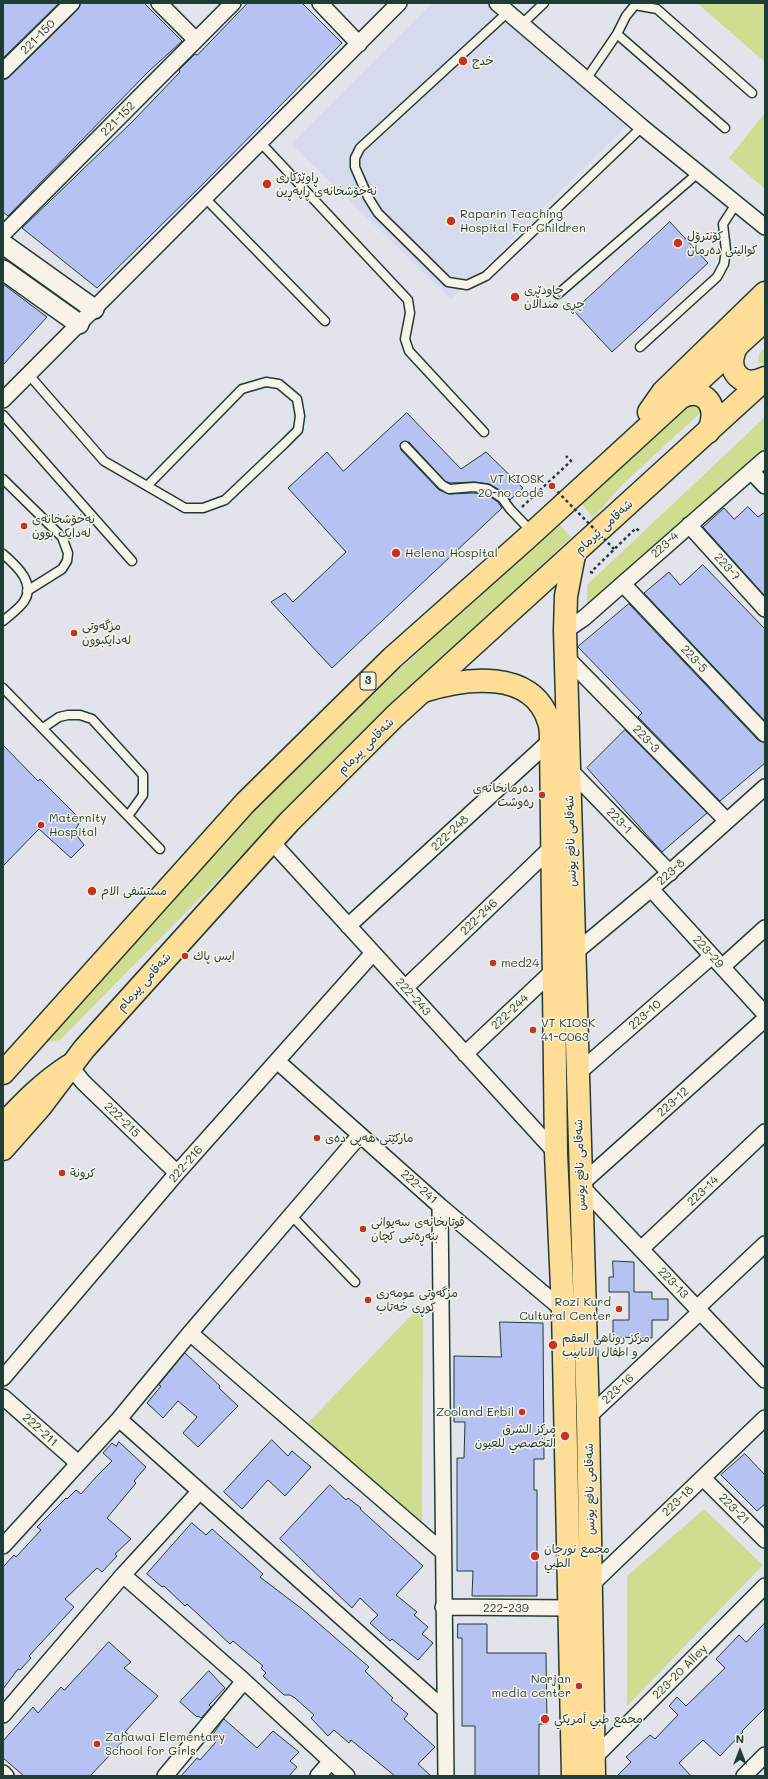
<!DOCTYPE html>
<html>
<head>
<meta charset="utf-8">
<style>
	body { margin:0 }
	#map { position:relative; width:768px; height:1779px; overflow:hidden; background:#e3e4eb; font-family:Mali,sans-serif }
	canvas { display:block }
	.frame { position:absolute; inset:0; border:4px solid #1f3d34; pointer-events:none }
	.north { position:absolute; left:720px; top:1731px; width:40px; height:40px; -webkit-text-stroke:3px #f7f3e8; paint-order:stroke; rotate:0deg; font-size:11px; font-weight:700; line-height:16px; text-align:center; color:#1f3d34 }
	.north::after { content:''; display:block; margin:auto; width:14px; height:18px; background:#1f3d34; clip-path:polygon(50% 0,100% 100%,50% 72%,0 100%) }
</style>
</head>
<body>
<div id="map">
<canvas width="768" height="1779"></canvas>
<div class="frame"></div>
<div class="north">N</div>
</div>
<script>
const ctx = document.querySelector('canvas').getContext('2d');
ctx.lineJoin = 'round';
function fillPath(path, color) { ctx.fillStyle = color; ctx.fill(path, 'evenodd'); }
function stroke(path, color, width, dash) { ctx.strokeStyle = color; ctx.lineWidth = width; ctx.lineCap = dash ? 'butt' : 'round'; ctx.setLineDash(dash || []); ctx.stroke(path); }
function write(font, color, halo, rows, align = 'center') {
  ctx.font = font + ' Mali,"Playpen Sans Arabic",sans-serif'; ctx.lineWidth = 3; ctx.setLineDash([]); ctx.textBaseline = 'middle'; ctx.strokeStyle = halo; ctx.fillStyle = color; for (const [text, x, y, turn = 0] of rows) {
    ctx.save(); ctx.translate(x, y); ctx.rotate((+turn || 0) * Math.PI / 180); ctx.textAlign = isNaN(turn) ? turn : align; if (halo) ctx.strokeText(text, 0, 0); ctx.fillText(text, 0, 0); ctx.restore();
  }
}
const built = new Path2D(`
	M432 3H488L628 124 451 299 291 144Z`);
const green = new Path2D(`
	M697 3H765V62Z
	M765 113V189L729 158Z
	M765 348V365L758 363 759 354Z
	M694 402 704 406 699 414 622 485 593 518 582 504Z
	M765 417V453L746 465 587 610V585Z
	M557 522 571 537 261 836 60 1040 43 1043 241 821 321 743Z
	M423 1303 422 1535 300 1431Z
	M704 1509 763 1565 627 1706V1576Z`);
const building = new Path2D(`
	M3 3H59L3 58Z
	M81 3H144L182 41 148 72 8 216 3 212V80L9 77 78 9Z
	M248 3H302L342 43 200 187 97 288 22 228 132 122 180 72 179 70 195 54 197 55Z
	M670 222 708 263 612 352 574 311Z
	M3 284 47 317 3 365Z
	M407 413 461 469 486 452 523 488 510 500 505 493 489 484 474 482 450 483 445 481 409 442H402L400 445 401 450 439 490 449 494 474 493 486 494 498 502 502 508 332 668 271 602 285 593 293 602 346 552 288 488 327 452 343 471Z
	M748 507 758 517 765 512V596L703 527 724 508 734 519Z
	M703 565 765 629V721L644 593 669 572 680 585Z
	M629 604 758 740 765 743V763L720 801 638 717 642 713 578 647Z
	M625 730 707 813 662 852 587 768Z
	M3 745 38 781 40 779 81 820 74 832 84 845 71 858 39 829 3 866Z
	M613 1261 634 1262V1292H652V1299H668V1320H652V1338L613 1337V1320H629V1292H609V1277H613Z
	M500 1322 543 1323 544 1459H534V1490H537V1596H472L473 1571H457V1458H464L465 1422H454V1356L501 1357Z
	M185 1353 220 1386 219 1388 238 1406 198 1447 183 1433 197 1417 178 1401 163 1418 147 1403 161 1386 159 1385Z
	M272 1440 288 1456 292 1451 311 1467 285 1496 268 1480 242 1509 224 1492Z
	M119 1442 146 1467 134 1481 136 1483 107 1518 131 1539 115 1554 117 1556 102 1572 97 1568 65 1599 74 1607 29 1656 31 1658 20 1670 18 1669 3 1689V1567L14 1555 16 1557 41 1530 37 1527 66 1498 67 1499 76 1490 81 1494 96 1477 112 1461 103 1453 112 1443 116 1446Z
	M745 1454 765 1475V1504L757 1511 721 1475Z
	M330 1485 346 1500 348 1498 361 1508 360 1509 423 1566 396 1595 417 1612 414 1615 428 1627 422 1634 433 1643 418 1660 392 1639 390 1641 370 1623 378 1615 360 1598 352 1608 280 1539Z
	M192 1523 206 1535 212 1529 263 1574 260 1577 302 1609 369 1667 365 1671 393 1698 391 1700 408 1714 404 1719 435 1747 418 1764 431 1776H395L351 1740 349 1743 334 1730 328 1736 311 1718 314 1715 295 1698 290 1695H284L263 1676 266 1673 261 1668 263 1666 233 1641 230 1644 187 1604 185 1606 164 1586 162 1587 147 1574Z
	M765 1623V1708L742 1731 743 1732 720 1756 703 1740 679 1763 691 1776H617L631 1762 626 1757 650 1735 655 1739 678 1715 669 1706 677 1697 686 1706 725 1668 716 1659 739 1635 746 1642Z
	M458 1624H487V1653H546L547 1724H539V1776H475V1726H462V1638H458Z
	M109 1642 131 1662 124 1668 158 1696 125 1732 129 1735 90 1776H24L3 1758V1741L33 1707 38 1713 61 1687 64 1690Z
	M209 1671 225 1688 209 1705 211 1707 201 1718 198 1716 197 1717 180 1702Z
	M224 1719 257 1748 273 1731 299 1752 290 1761 297 1767 289 1776H181L197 1758 200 1760 216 1742 211 1738Z`);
const path = new Path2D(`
	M522 507 571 461 566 456
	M593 573 591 572 636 528 639 531`);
const service = new Path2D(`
	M508 12 360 148 355 158V167L368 197 378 213 448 282 467 285 486 276 642 127
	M522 24 544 3
	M617 34 725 128
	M587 78 617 34 626 16 635 5 657 9 752 93
	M260 142 408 300 410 313 405 339 409 351 484 432
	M205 198 325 321
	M558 294 698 173
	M640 347 717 277 724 264 726 250 723 224 736 204
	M29 375 104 461 185 508H203L225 500 285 443 298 430 300 416 297 399 279 384 266 382 242 389 147 486
	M3 415 132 561
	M405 446 442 485 449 489 474 487 488 489 502 498 510 509 532 532
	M3 479 62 537 68 553 67 561 62 569 27 591
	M3 554C17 566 38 585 22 604 17 610 9 616 3 621
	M3 688 160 849
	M43 728 59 717 68 715H80L92 719 143 775V795L128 816
	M291 1215 355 1282`);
const minor = new Path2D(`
	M159 3 196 40
	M320 3 359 44
	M497 3 642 127 765 227
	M3 71 72 3
	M3 234 233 3
	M3 400 399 3
	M751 471 765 486
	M689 525 765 609
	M623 584 765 734
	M565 631 584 618 765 459
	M566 657 727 821
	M569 769 670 873
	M271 841 556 1153
	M651 889 765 1014
	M348 926 551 740
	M722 967 765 928
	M405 988 552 847
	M765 1019 580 1185 765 1380
	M465 1054 554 970 651 889 765 787
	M277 1061 440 1206 563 1310
	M70 1066 83 1082 177 1173
	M577 1074 712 956
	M440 1206 446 1776
	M641 1249 765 1132
	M697 1308 765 1244
	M190 1333 442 1551
	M3 1378 177 1173 373 953
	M3 1397 78 1463
	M588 1417 700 1312
	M119 1419 445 1710
	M703 1478 765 1540
	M3 1546 119 1419 190 1333 360 1135
	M123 1575 244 1681 347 1776
	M592 1584 765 1418
	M443 1607 569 1608
	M3 1715 123 1575 199 1492
	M594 1758 765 1586
	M3 1773 6 1776
	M165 1776 244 1681
	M318 1776 331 1761
	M744 1776 765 1755`);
const tertiary = new Path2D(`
	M3 244 94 309
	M3 270 79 324`);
const primary = new Path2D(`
	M574 555 566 596 565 631 588 1417 594 1776
	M423 691C464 678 533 668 549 722 551 727 551 734 551 740L556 1153 563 1310 573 1776
	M3 1125C24 1102 43 1083 69 1066`);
const trunk = new Path2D(`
	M739 343C722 365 739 391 765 378
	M679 398C705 384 721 408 708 432
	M649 412 663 392 765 293
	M3 1073 245 803 392 658 527 538 765 320
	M3 1149 41 1106 84 1049 289 822 395 716 765 379`);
const pathBridge = new Path2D(`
	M549 483 614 549`);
const markers = [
	[463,61,5,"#c8321e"],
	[267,184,5,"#c8321e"],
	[451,221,5,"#c8321e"],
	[678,243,5,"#c8321e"],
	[515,297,5,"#c8321e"],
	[552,486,4,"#c8321e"],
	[24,526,4,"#c8321e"],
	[396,553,5,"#c8321e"],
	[74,633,4,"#c8321e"],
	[542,795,4,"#c8321e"],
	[41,825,4,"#c8321e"],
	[92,891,5,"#c8321e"],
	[185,956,4,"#c8321e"],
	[493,963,4,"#c8321e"],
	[533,1030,4,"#c8321e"],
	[317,1138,4,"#c8321e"],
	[62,1173,4,"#c8321e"],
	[363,1229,4,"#c8321e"],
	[368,1300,4,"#c8321e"],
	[619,1309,4,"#c8321e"],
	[553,1345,5,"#c8321e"],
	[522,1412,4,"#c8321e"],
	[565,1436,5,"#c8321e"],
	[535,1556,5,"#c8321e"],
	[579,1686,4,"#c8321e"],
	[545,1719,5,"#c8321e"],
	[97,1744,4,"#c8321e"]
];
const shields = [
	[368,681,16]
];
const shieldNames = [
	["3",368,681]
];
const streetNames = [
	["221-150",38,37,-45],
	["221-152",118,119,-45],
	["شەقامی پیرمام",604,527,-43],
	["223-4",665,545,-42],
	["223-7",727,567,48],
	["223-5",694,659,47],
	["223-3",646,739,46],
	["شەقامی پیرمام",366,746,-45],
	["223-1",619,821,46],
	["222-248",450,833,-43],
	["شەقامی نافع یونس",571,841,-92],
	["223-8",671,872,-42],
	["222-246",479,917,-44],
	["223-29",708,952,48],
	["شەقامی پیرمام",144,982,-48],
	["222-243",413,997,48],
	["222-244",510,1012,-43],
	["223-10",645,1015,-41],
	["223-12",673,1102,-42],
	["222-215",122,1120,44],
	["222-216",186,1164,-49],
	["شەقامی نافع یونس",580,1165,-92],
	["222-241",419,1187,42],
	["223-14",703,1191,-43],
	["223-13",673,1283,46],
	["223-16",618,1389,-43],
	["222-211",40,1430,42],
	["شەقامی نافع یونس",590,1489,-91],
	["223-18",678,1501,-44],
	["223-21",734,1509,45],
	["222-239",506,1608],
	["223-20 Alley",680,1672,-45]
];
const poiNames = [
	["خدج",472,61],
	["ڕاوێژکاری",276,177],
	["نەخۆشخانەی ڕاپەڕین",276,191],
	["Raparin Teaching",460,214],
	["Hospital For Children",460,228],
	["کۆنترۆل",687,236],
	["کوالیتی دەرمان",687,250],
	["چاودێری",524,290],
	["چڕی منداڵان",524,304],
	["VT KIOSK",544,479,"right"],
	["20-no code",544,493,"right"],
	["نەخۆشخانەی",32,519],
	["لەدایک بوون",32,533],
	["Helena Hospital",405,553],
	["مزگەوتی",82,626],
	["لەدایکبوون",82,640],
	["دەرمانخانەی",534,788,"right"],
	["رەوشت",534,802,"right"],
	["Maternity",49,818],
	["Hospital",49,832],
	["مستشفى الام",101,891],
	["ايس پاك",193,956],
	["med24",501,963],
	["VT KIOSK",541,1023],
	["41-C063",541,1037],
	["مارکێتی هەپی دەی",325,1138],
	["كرونة",70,1173],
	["قوتابخانەی سەیوانی",371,1222],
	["بنەڕەتیی کچان",371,1236],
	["مزگەوتی عومەری",376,1293],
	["کوڕی خەتاب",376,1307],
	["Rozi Kurd",611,1302,"right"],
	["Cultural Center",611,1316,"right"],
	["مركز روناهي العقم",562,1338],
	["و اطفال الانابيب",562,1352],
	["Zooland Erbil",514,1412,"right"],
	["مركز الشرق",556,1429,"right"],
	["التخصصي للعيون",556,1443,"right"],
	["مجمع نورجان",544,1549],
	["الطبي",544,1563],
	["Norjan",571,1679,"right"],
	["media center",571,1693,"right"],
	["مجمع طبي أمریکي",554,1719],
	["Zahawai Elementary",105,1737],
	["School for Girls",105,1751]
];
fillPath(built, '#d5daed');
fillPath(green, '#cfdd91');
fillPath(building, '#b5c2f2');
stroke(building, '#1f3d34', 1);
stroke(service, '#1f3d34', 11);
stroke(minor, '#1f3d34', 18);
stroke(tertiary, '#1f3d34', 22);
stroke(primary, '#1f3d34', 25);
stroke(trunk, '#1f3d34', 25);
stroke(path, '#1f3d34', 2.5, [3, 3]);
stroke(service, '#f7f3e8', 8);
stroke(minor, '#f7f3e8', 15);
stroke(tertiary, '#f7f3e8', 19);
stroke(primary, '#fedd96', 22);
stroke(trunk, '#fedd96', 22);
stroke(pathBridge, '#1f3d34', 2.5, [3, 3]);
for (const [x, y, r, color] of markers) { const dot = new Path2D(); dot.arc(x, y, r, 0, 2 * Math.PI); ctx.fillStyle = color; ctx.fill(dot); stroke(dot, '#f7f3e8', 1.5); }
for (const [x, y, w] of shields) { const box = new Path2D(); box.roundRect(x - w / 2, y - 9, w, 18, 3); ctx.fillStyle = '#f7f3e8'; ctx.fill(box); stroke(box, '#1f3d34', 1); }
write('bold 11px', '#1f3d34', null, shieldNames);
write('12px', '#1f3d34', '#f7f3e8', streetNames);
write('12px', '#1f3d34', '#f7f3e8', poiNames, 'left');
</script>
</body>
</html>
